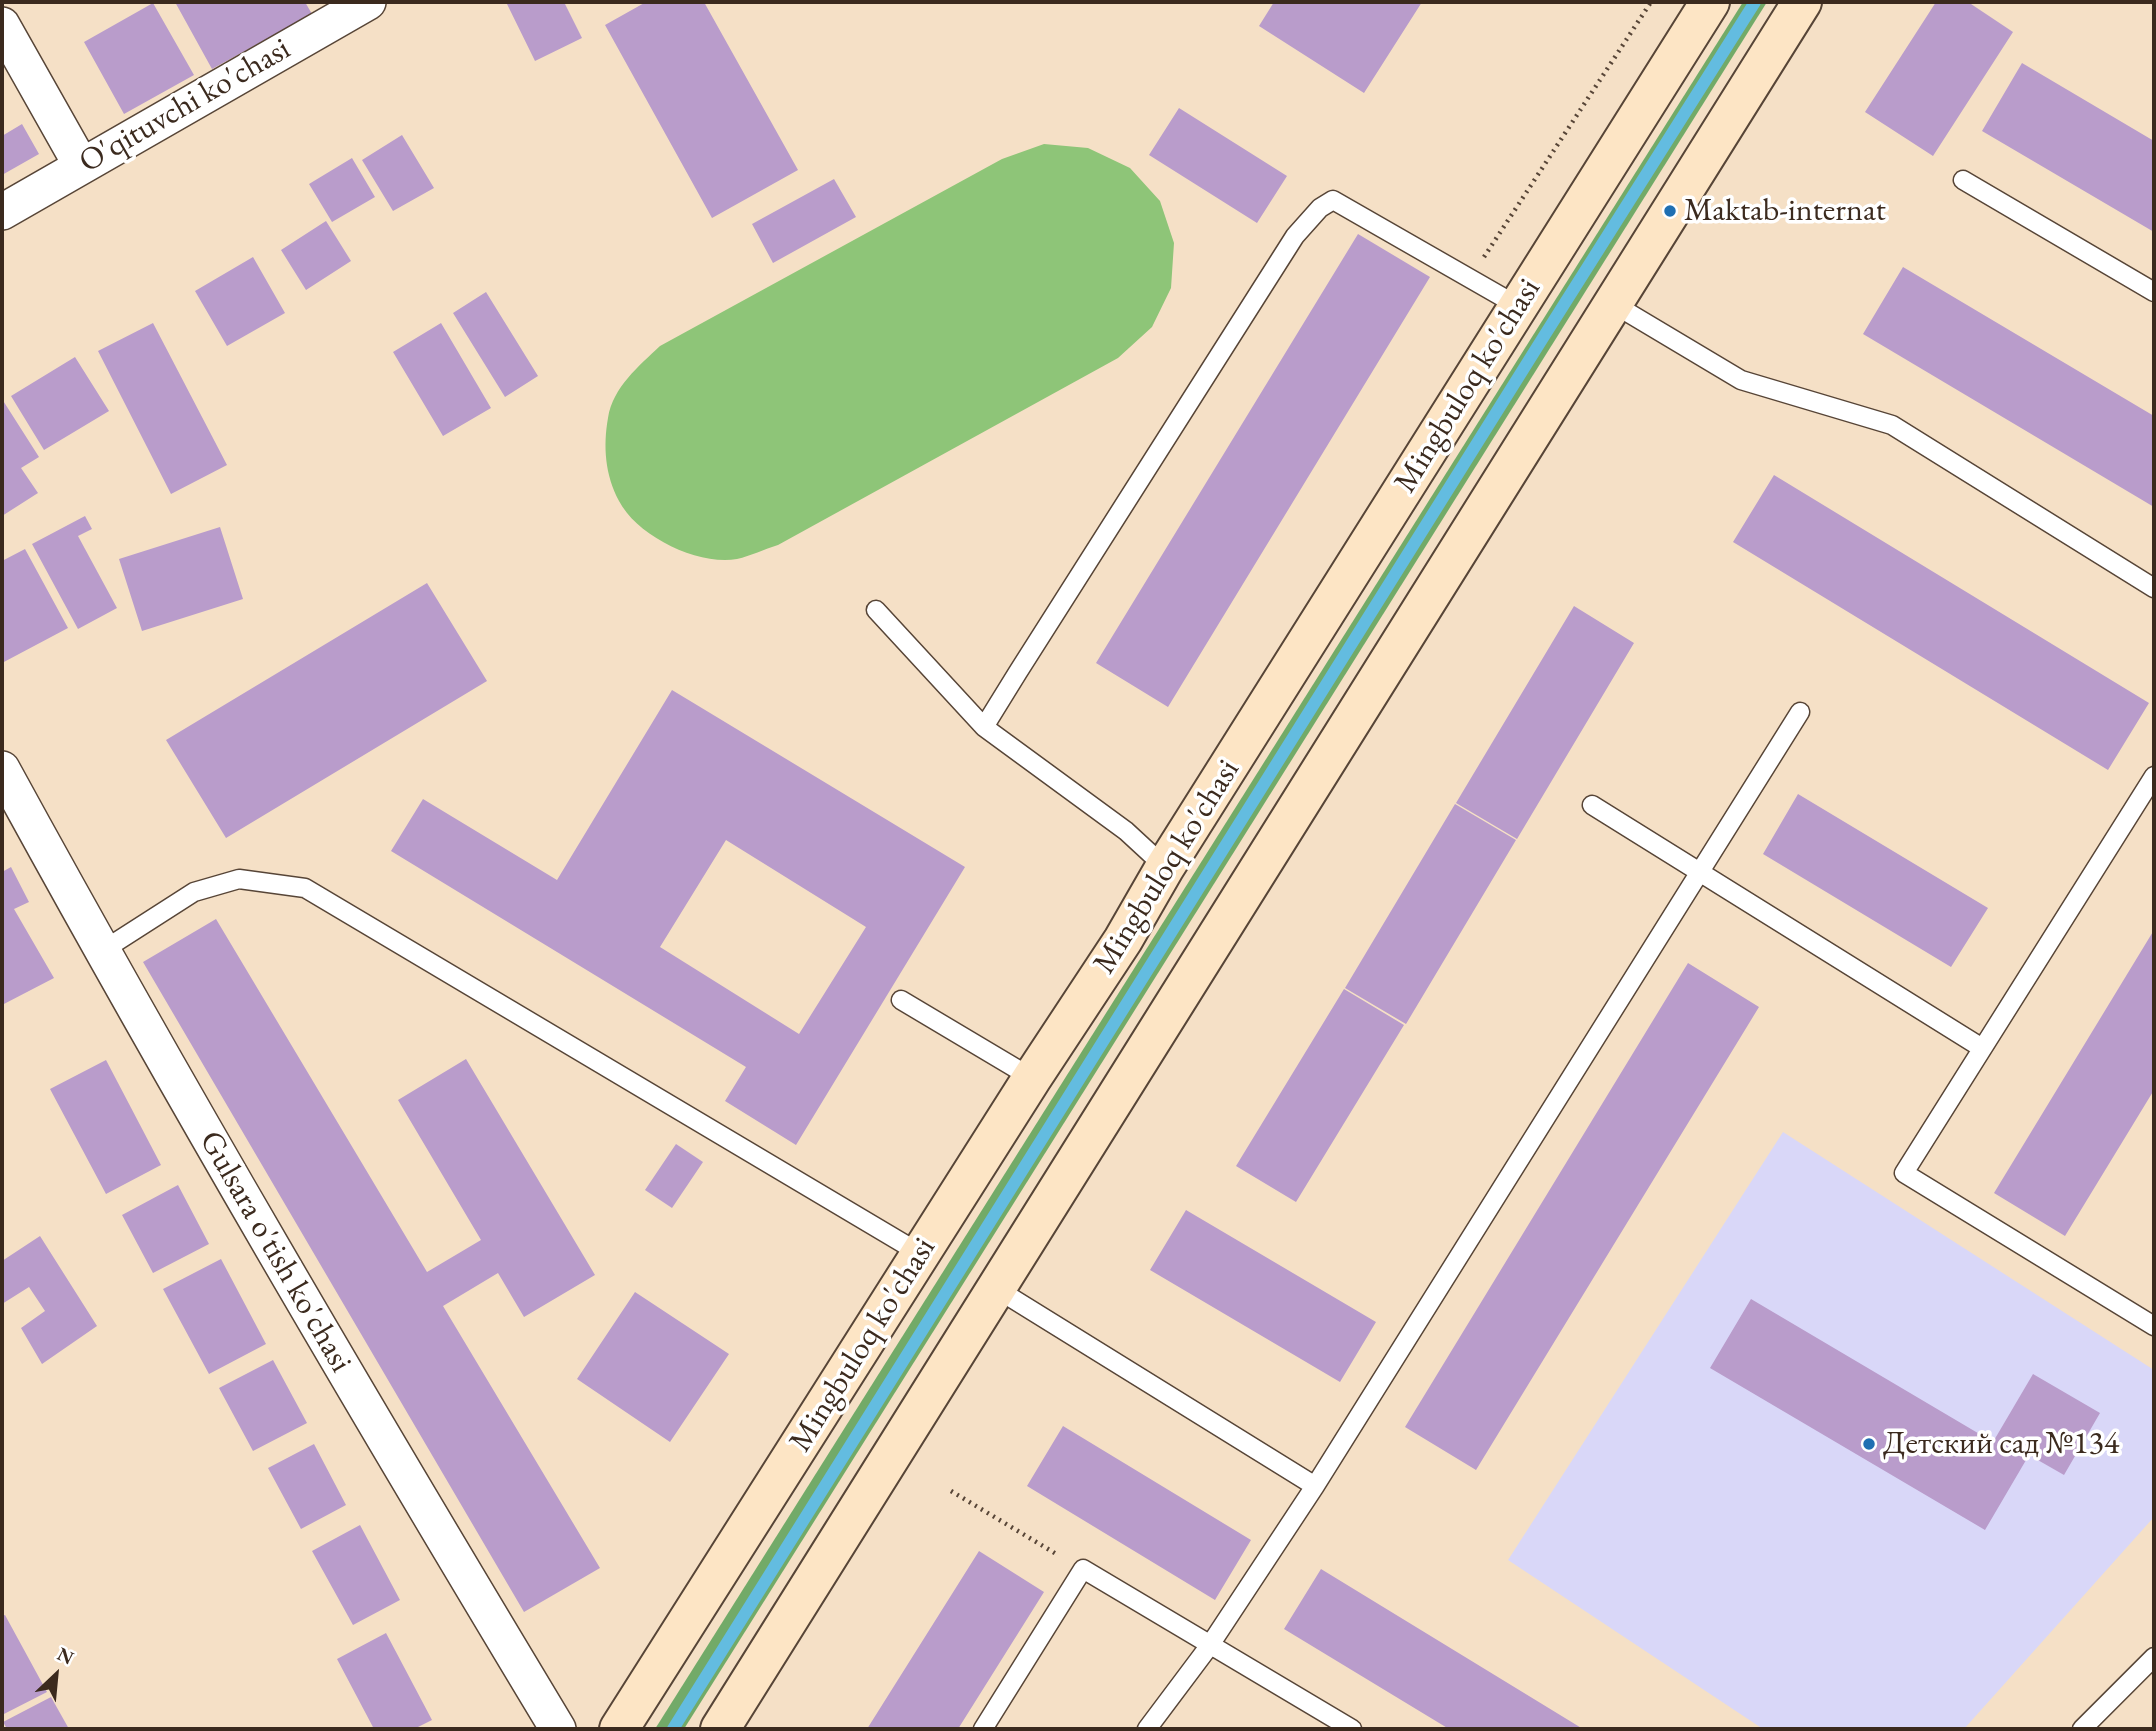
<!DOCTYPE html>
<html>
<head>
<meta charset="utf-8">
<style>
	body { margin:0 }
	#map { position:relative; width:2156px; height:1731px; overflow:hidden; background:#f5e0c6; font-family:"EB Garamond",serif }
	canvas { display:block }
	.frame { position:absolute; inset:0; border:4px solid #3b2a1e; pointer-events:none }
	.north { position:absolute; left:21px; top:1640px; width:70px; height:70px; -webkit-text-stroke:5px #fff; paint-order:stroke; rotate:26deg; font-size:19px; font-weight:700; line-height:28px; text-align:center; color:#3b2a1e }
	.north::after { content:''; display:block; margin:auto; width:24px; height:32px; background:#3b2a1e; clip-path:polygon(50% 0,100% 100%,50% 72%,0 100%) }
</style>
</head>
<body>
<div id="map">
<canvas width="2156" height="1731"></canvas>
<div class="frame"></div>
<div class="north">N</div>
</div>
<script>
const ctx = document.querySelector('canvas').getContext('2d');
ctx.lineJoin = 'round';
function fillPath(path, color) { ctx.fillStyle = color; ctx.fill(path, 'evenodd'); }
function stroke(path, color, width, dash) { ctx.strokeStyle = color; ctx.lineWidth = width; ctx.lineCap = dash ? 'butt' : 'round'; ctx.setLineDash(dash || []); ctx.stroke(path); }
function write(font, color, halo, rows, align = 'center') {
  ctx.font = font + ' "EB Garamond",serif'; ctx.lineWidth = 7; ctx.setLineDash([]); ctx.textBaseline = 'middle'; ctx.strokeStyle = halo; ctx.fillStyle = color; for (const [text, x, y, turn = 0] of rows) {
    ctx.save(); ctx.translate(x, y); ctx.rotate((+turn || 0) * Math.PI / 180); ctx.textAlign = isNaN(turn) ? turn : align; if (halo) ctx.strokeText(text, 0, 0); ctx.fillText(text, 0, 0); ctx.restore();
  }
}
const built = new Path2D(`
	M1783 1132 2154 1370V1517L1964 1729H1763L1508 1560Z`);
const green = new Path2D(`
	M1044 144 1088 148 1130 168 1160 201 1174 243 1171 288 1152 327 1118 358 778 545C764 549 751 556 737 559 698 566 637 536 619 501 605 475 603 446 608 418 613 387 639 366 660 346L1002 159Z`);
const forest = new Path2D(`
	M1743 2H1767L684 1729H655Z`);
const stream = new Path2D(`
	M673 1729 1546 333 1755 2`);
const building = new Path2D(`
	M175 2H305L312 14 212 69Z
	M506 2H564L582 38 535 61Z
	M646 2H704L798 170 712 218 605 25Z
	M1274 2H1422L1364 93 1259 26Z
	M1936 2H1968L2013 32 1933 156 1865 112Z
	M153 3 194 75 124 114 84 42Z
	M2022 63 2154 141V232L1982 131Z
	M1179 108 1287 176 1257 223 1149 155Z
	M22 124 39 154 2 175V136Z
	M402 135 434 188 393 211 362 160Z
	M352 158 375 197 332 222 309 184Z
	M834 179 856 217 773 263 752 224Z
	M326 221 351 261 306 290 281 250Z
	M1358 234 1430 277 1168 707 1096 663Z
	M253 257 285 313 227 346 195 291Z
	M1903 267 2154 416V507L1863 334Z
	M486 292 538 376 505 397 453 313Z
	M153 323 227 465 171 494 98 351Z
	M441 323 491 408 443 436 393 352Z
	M75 357 109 411 44 450 11 396Z
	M2 399 39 457 21 468 38 493 2 516Z
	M1774 475 2149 703 2108 770 1733 542Z
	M85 516 92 529 78 536 117 608 78 629 32 544Z
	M220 527 243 599 142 631 119 559Z
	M25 549 68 628 2 663V561Z
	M427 583 487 681 226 838 166 740Z
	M1574 606 1634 643 1517 839 1456 803Z
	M672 690 965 867 796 1145 725 1101 746 1067 391 851 423 799 557 880ZM726 840 866 927 799 1034 660 947Z
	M1798 794 1988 908 1951 967 1763 854Z
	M1455 804 1516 840 1406 1024 1345 988Z
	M11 867 29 902 14 909 54 978 2 1005V872Z
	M216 919 427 1272 481 1240 398 1100 466 1059 595 1275 524 1317 498 1273 443 1306 600 1568 524 1612 143 962Z
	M2154 930V1090L2065 1236 1994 1193Z
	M1688 963 1759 1007 1476 1470 1405 1427Z
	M1344 989 1404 1025 1296 1202 1236 1166Z
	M106 1060 161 1165 106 1194 50 1089Z
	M676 1144 703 1162 672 1208 645 1190Z
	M178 1185 209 1244 153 1273 122 1215Z
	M1186 1210 1376 1322 1340 1382 1150 1270Z
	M40 1236 97 1326 42 1364 21 1328 45 1311 29 1287 2 1304V1261Z
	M221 1259 266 1344 209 1374 163 1289Z
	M635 1292 729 1354 670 1442 577 1379Z
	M1751 1299 1993 1442 2033 1374 2100 1413 2064 1475 2029 1455 1985 1530 1710 1368Z
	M273 1360 307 1423 253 1451 219 1388Z
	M1063 1426 1251 1540 1215 1600 1027 1486Z
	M314 1444 346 1505 301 1529 268 1468Z
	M360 1525 400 1600 353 1625 312 1551Z
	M979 1551 1044 1592 958 1729H867Z
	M1321 1569 1583 1729H1449L1284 1629Z
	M5 1615 47 1692 2 1715V1616Z
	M386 1633 432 1720 414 1729H374L337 1659Z
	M51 1697 69 1729H7L3 1722Z`);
const path = new Path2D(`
	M1484 257 1651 2
	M951 1491 1058 1555`);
const lane = new Path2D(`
	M1963 180 2154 292
	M1612 303 1741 380 1892 425 2154 588
	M876 610 984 727
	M2154 776 1904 1173 2154 1326
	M1592 805 1982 1048
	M1165 867 1126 831 984 727 1018 672 1295 236 1320 208 1333 200 1518 306
	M102 951 194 892 239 879 305 888 921 1254
	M901 1000 1032 1078
	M997 1289 1315 1486 1210 1645 1147 1729
	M1315 1486 1800 712
	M983 1729 1083 1569 1352 1729
	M2082 1729 2154 1657`);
const street = new Path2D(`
	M2 25 81 165
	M2 212 368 2
	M2 769C179 1093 367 1412 558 1729`);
const secondary = new Path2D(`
	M619 1729 1032 1078 1123 940 1165 867 1710 2
	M720 1729 1802 2`);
const markers = [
	[1670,211,7,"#1f6fb2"],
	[1869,1444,7,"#1f6fb2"]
];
const streetNames = [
	["O'qituvchi ko'chasi",185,106,-30],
	["Mingbuloq ko'chasi",1468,386,-58],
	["Mingbuloq ko'chasi",1167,867,-58],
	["Gulsara o'tish ko'chasi",275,1252,60],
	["Mingbuloq ko'chasi",863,1345,-58]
];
const poiNames = [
	["Maktab-internat",1684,211],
	["Детский сад №134",1883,1444]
];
fillPath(built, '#d9d7f8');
fillPath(green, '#8ec578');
fillPath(forest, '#72aa68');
stroke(stream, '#63bce0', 12);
fillPath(building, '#b99ccb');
stroke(lane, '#574537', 21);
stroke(street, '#574537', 38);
stroke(secondary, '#574537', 42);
stroke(path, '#574537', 4.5, [2, 5]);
stroke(lane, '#fff', 18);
stroke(street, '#fff', 35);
stroke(secondary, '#fde5c5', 38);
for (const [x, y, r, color] of markers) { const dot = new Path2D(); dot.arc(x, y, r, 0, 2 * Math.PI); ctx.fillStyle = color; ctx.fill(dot); stroke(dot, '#fff', 2.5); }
write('32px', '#3b2a1e', '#fff', streetNames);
write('32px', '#3b2a1e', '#fff', poiNames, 'left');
</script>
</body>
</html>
